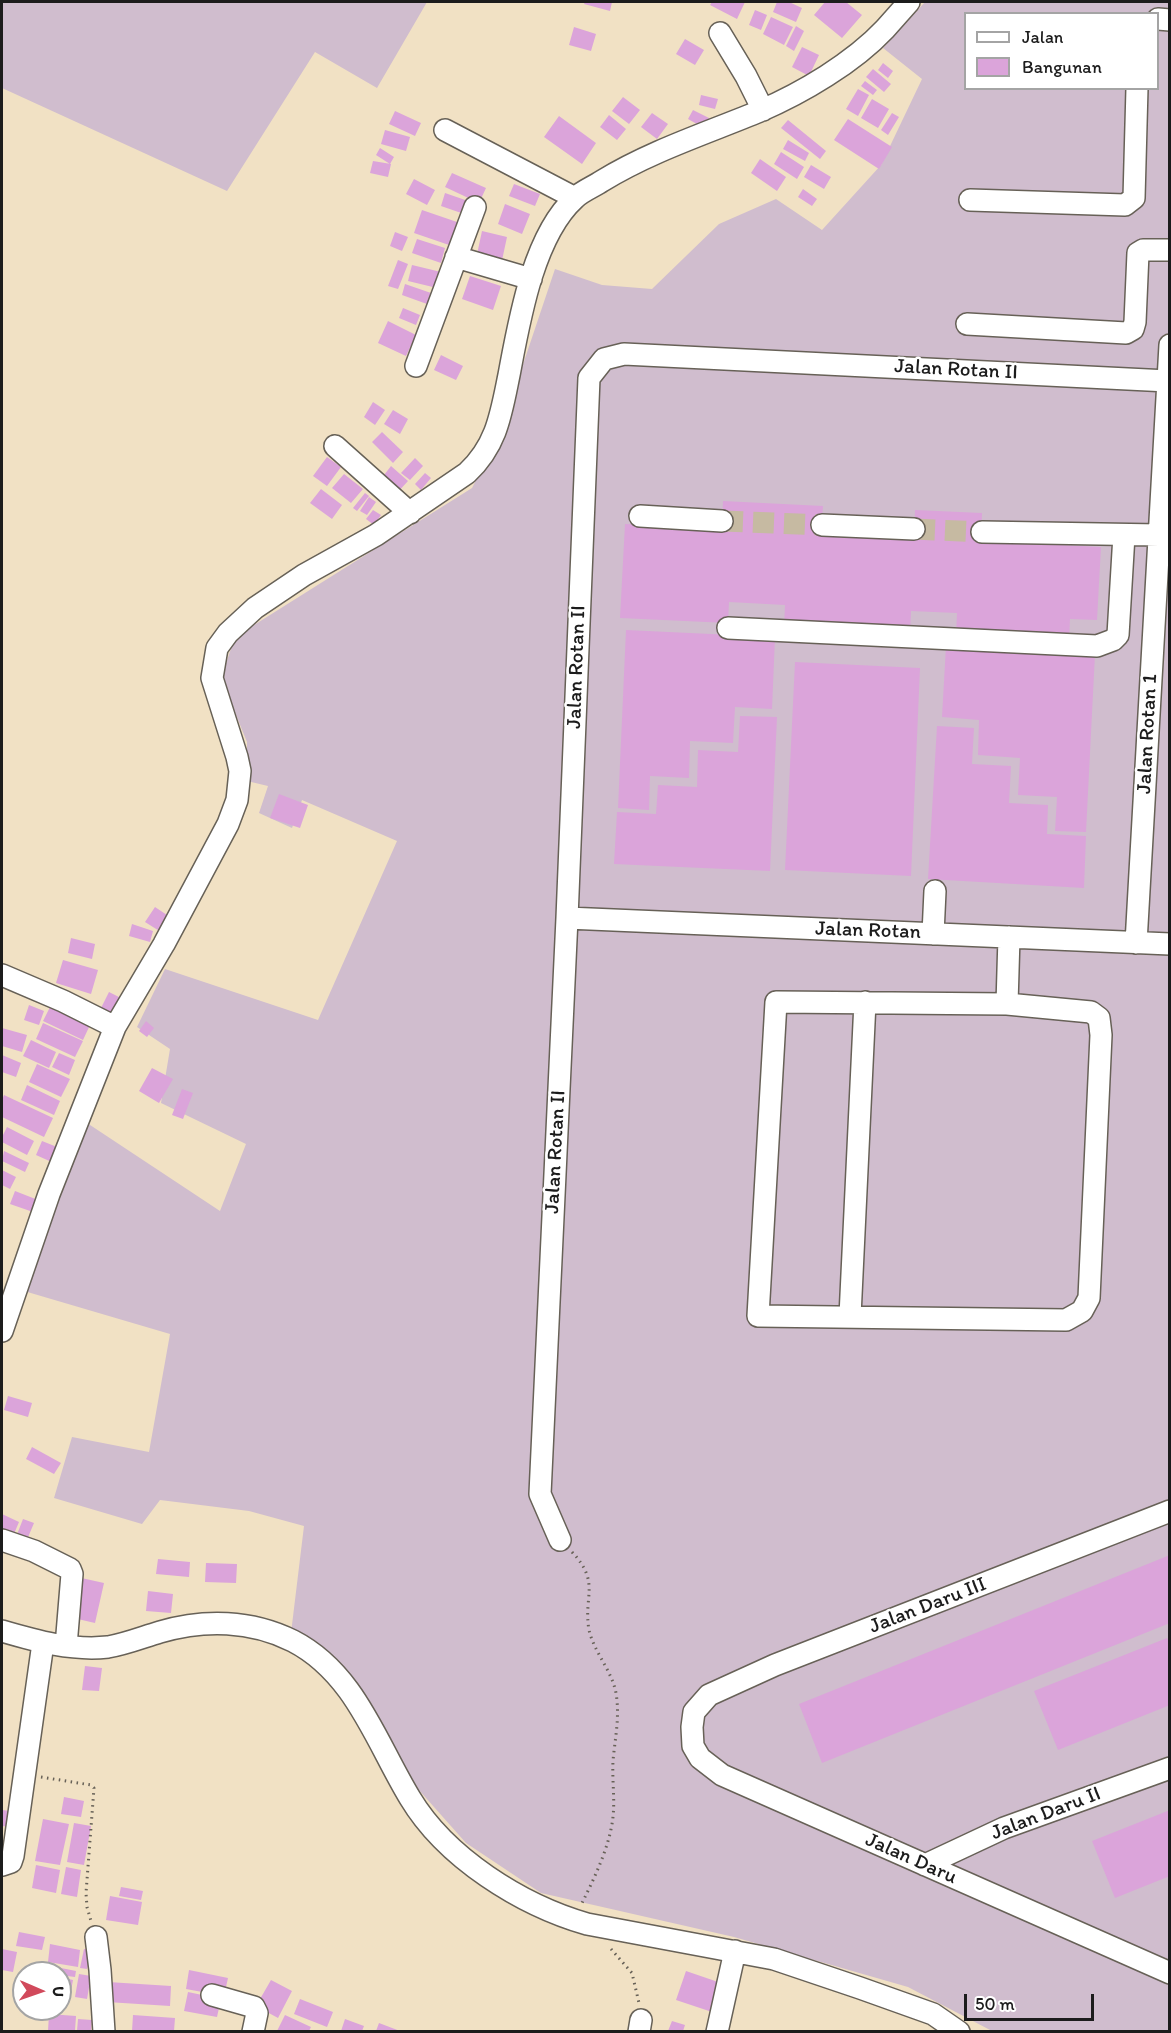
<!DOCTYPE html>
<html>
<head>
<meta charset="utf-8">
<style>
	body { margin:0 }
	#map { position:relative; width:1171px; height:2033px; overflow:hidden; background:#f1e1c4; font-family:Itim,sans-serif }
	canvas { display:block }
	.frame { position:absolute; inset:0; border:3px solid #1c1c1c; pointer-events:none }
	.legend { position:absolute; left:964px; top:12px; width:195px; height:78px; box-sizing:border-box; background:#fff; border:2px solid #a4a4a4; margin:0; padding:8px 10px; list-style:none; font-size:18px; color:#1c1c1c }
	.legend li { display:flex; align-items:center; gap:12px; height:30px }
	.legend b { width:30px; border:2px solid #a4a4a4 }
	.north { position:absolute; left:12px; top:1961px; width:60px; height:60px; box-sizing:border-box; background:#fff; border:2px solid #a4a4a4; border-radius:50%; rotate:92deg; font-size:16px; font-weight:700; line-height:24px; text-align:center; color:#1c1c1c }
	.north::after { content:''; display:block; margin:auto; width:21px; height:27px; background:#d1495b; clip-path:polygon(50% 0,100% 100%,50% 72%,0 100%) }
	.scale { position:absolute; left:964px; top:1994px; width:130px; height:27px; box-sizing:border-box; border:3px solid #1c1c1c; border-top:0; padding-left:8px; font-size:18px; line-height:21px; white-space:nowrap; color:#1c1c1c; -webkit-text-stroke:4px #fff; paint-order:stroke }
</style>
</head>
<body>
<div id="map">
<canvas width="1171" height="2033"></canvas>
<div class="frame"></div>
<ul class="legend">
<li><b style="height:8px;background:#fff"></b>Jalan</li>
<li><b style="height:16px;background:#dba4da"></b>Bangunan</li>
</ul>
<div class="north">U</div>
<div class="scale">50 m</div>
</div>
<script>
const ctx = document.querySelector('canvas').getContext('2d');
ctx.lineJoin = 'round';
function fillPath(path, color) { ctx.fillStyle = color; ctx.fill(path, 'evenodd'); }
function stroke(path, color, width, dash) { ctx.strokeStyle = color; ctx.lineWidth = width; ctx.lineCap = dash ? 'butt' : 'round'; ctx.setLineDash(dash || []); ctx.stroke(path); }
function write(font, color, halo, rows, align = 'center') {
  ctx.font = font + ' Itim,sans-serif'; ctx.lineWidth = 5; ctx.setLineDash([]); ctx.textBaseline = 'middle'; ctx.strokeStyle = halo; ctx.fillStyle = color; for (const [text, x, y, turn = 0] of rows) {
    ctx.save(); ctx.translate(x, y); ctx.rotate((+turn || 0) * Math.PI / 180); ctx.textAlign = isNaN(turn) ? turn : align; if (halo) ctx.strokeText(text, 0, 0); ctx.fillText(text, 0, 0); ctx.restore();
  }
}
const industrial = new Path2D(`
	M2 2H427L377 88 315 52 227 191 2 88Z
	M925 2H1169V2031H992L908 1987 734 1937 541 1893 466 1843 418 1789 352 1676 291 1633 304 1526 249 1511 160 1500 142 1524 54 1498 72 1437 149 1452 170 1334 24 1291 84 1121 220 1211 246 1144 161 1103 170 1049 137 1027 165 969 318 1020 397 841 302 800 292 828 259 813 268 786 247 781V742L221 678 235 637 472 488 500 433 555 269 602 285 652 289 719 224 776 199 822 230 881 165 922 79 883 48ZM966 14H1158V88H966Z`);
const building = new Path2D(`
	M585 2H612L610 11 584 4Z
	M712 2H745L737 19 710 5Z
	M777 2H789L802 8 796 22 773 12Z
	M825 2H846L862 15 842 38 814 15Z
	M755 10 767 15 761 30 749 25Z
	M771 17 793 27 784 45 763 34Z
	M796 26 804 31 794 51 786 46Z
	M574 27 596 34 591 51 569 45Z
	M685 39 704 50 695 65 676 54Z
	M802 47 819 55 809 76 792 67Z
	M883 63 893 71 888 78 878 70Z
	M873 69 891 84 884 92 866 77Z
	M865 81 877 90 873 95 861 86Z
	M858 89 869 95 858 116 846 109Z
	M701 95 718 99 715 109 699 105Z
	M623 97 640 110 629 124 612 111Z
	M872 99 889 109 878 128 861 118Z
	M693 110 709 118 704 128 688 119Z
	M395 111 421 123 415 136 389 124Z
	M652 113 668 124 657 139 641 127Z
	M892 113 899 117 888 135 881 130Z
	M609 115 626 129 617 140 600 127Z
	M559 116 596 143 582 164 544 137Z
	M848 119 892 147 879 169 834 140Z
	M788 120 826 151 820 159 781 128Z
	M385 130 410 137 406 151 381 144Z
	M788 140 809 153 805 161 783 149Z
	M380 148 394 157 390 164 376 155Z
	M781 152 804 167 797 179 774 164Z
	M760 159 786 177 777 191 751 173Z
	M373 161 391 164 388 177 370 173Z
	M811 165 831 177 824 189 804 177Z
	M452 173 486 188 479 203 445 187Z
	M414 179 435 190 427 205 406 194Z
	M514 184 540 194 535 206 509 196Z
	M803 189 817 199 812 206 798 197Z
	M445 193 471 202 467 215 441 206Z
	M505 204 530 214 522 234 498 224Z
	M422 210 457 222 449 245 414 233Z
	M482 231 507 237 501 265 476 259Z
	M395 232 408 237 402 251 390 246Z
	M417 239 445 248 441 263 412 253Z
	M398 260 408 264 398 289 388 286Z
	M412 265 441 272 437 288 408 281Z
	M470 276 501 286 493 310 462 299Z
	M405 284 431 293 427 304 402 295Z
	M403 308 420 315 416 325 399 318Z
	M388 321 416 335 406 356 378 343Z
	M441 355 463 366 456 380 434 370Z
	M373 402 385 410 375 425 364 417Z
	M393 410 408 419 400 434 384 424Z
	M382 432 403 452 393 463 372 442Z
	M327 457 341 467 327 486 313 476Z
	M415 458 423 466 410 480 401 473Z
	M391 466 408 481 397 493 381 479Z
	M425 473 431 478 421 490 415 484Z
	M344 474 363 489 351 503 332 488Z
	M321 489 342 505 332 519 310 503Z
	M365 493 369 496 357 511 353 508Z
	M369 497 376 502 367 515 360 511Z
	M723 501 823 506 821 533 914 537 915 510 982 513 981 541 1101 547 1097 620 1070 619 1069 641 956 636 957 613 911 611 910 634 784 628 785 605 729 602 728 623 620 618 625 524 722 528Z
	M373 510 381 515 374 525 366 519Z
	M626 630 775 637 772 709 735 707 733 743 690 741 689 778 650 776 649 810 618 808Z
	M946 646 1095 654 1086 832 1055 831 1057 797 1018 795 1020 758 978 755 979 720 942 717Z
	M795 662 920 668 911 876 785 870Z
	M740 716 777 717 770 871 614 864 617 812 656 814 658 785 697 787 698 750 738 752Z
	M937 726 974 728 972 764 1011 766 1009 803 1048 805 1047 834 1086 836 1084 888 928 879Z
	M279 794 308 805 300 828 270 818Z
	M155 907 170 917 161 932 145 922Z
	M132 924 153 931 150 942 129 936Z
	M71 938 95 944 92 959 68 953Z
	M63 960 98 970 91 994 56 983Z
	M109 992 121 998 112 1018 99 1012Z
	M29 1005 44 1011 39 1025 24 1020Z
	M50 1007 90 1025 83 1040 43 1021Z
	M146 1021 154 1028 147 1037 139 1031Z
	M43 1023 83 1041 75 1057 36 1039Z
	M2 1028 27 1035 22 1052 2 1046Z
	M31 1040 56 1052 49 1068 23 1056Z
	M59 1053 75 1060 69 1075 52 1067Z
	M2 1055 21 1063 16 1077 2 1072Z
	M37 1064 70 1079 61 1097 29 1082Z
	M152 1068 173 1079 159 1103 139 1091Z
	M27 1085 60 1101 54 1115 21 1100Z
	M182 1089 193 1093 183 1119 172 1115Z
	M4 1095 53 1118 44 1137 2 1117V1100Z
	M7 1127 34 1141 27 1155 2 1142V1137Z
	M42 1141 62 1149 56 1164 36 1155Z
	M4 1151 29 1163 25 1172 2 1161Z
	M2 1170 16 1177 10 1189 2 1185Z
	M15 1191 38 1200 33 1212 10 1204Z
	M8 1396 32 1403 28 1417 4 1410Z
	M32 1447 61 1463 54 1474 26 1459Z
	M2 1514 19 1522 11 1541 2 1537Z
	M23 1519 34 1523 26 1542 16 1537Z
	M1170 1555V1623L822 1763 799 1704Z
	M158 1559 190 1562 189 1577 156 1574Z
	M206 1563 237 1564 236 1583 205 1582Z
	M77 1577 104 1583 95 1623 69 1617Z
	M148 1591 173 1594 171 1613 146 1611Z
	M1167 1638 1170 1643V1705L1058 1750 1034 1691Z
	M85 1666 102 1668 99 1691 82 1690Z
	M64 1797 84 1801 81 1817 61 1814Z
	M2 1810 19 1812 16 1828 2 1826Z
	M1170 1810V1876L1115 1898 1092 1841Z
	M43 1819 69 1824 60 1865 35 1861Z
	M74 1823 91 1826 84 1865 67 1862Z
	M36 1865 60 1870 56 1893 32 1888Z
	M66 1867 81 1870 77 1897 61 1894Z
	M121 1887 143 1891 141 1900 119 1896Z
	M110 1896 142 1902 138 1925 106 1920Z
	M19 1932 45 1937 42 1950 16 1946Z
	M50 1944 80 1950 78 1967 48 1962Z
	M2 1949 17 1952 13 1972 2 1970Z
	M84 1949 91 1950 87 1969 80 1968Z
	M46 1965 76 1971 75 1977 60 1975V1973L45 1972Z
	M189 1970 228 1978 224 1996 186 1989Z
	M686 1971 721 1983 712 2012 676 2000Z
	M79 1974 91 1976 87 1999 75 1997Z
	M60 1977 73 1980 70 1996 60 1994Z
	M271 1980 292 1991 278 2018 256 2006Z
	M108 1982 171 1986 170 2006 107 2002Z
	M188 1992 221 1999 217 2017 184 2011Z
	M300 1999 333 2012 327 2027 294 2014Z
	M49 2014 76 2016 75 2031H48Z
	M133 2015 175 2018 174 2031H132Z
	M285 2015 311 2027 309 2031H277Z
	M78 2019 92 2020 91 2031H77Z
	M345 2019 364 2026 362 2031H341Z
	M672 2021 685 2025 683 2031H668Z
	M379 2023 400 2031H376Z`);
const minorTunnel = new Path2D(`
	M722 521 822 525
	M914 529 982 532`);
const path = new Path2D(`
	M572 1552C601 1583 583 1596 589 1630 594 1652 612 1671 616 1693 620 1717 615 1738 613 1761 612 1780 615 1798 613 1817 610 1845 595 1877 582 1903
	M41 1777 91 1785 94 1788 86 1893 87 1907 91 1921
	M611 1949 632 1973 639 2003`);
const minor = new Path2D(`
	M1158 19 1170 20
	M720 33 746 76 763 110
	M445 130 575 198
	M970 200 1125 205 1134 198 1137 88
	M456 257 531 279
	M967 324 1126 333 1133 329 1135 322 1138 253 1143 250H1170
	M416 366 475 207
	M335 446 410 513
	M640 516 722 521
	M822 525 914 529
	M982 532 1159 535
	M728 628 1097 646 1113 640 1118 635 1124 535
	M567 918 1170 944
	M933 934 935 891
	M1136 943 1170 345
	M2 975 63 1001 115 1027
	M1007 1004 776 1002 758 1316 1066 1320 1082 1311 1089 1298 1101 1035 1099 1018 1091 1012 1007 1004 1009 937
	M850 1316 865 1002
	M2 1331 49 1194 115 1027 164 944 228 824 237 800 240 771 237 757 212 678 217 648 228 633 255 608 304 575 376 535 467 473C497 445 501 414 509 375 519 322 533 236 575 198 582 191 593 187 602 181 651 151 707 133 760 111 802 93 853 63 885 29 893 20 901 11 909 2
	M1170 1511 775 1665 709 1695 694 1712 692 1727 693 1746 700 1758 722 1775 1170 1973
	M2 1540 34 1551 70 1569 72 1574 66 1646
	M560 1540 540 1494 567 918 589 378 604 359 624 354 1168 381
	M2 1631C36 1641 72 1651 108 1647 126 1644 143 1637 160 1632 204 1619 251 1620 293 1641 355 1673 376 1742 410 1798 446 1858 521 1905 587 1924L774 1959 860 1988 933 2014 959 2032
	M2 1865 11 1862 13 1856 43 1643
	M925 1865 1004 1828 1170 1768
	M96 1937 100 1970 104 2032
	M212 1995 254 2007 257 2013 253 2032
	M639 2032 641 2020
	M717 2032 735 1951`);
const streetNames = [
	["Jalan Rotan II",956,370,3],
	["Jalan Rotan II",577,667,-88],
	["Jalan Rotan 1",1148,734,-87],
	["Jalan Rotan",868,931,2],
	["Jalan Rotan II",556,1152,-87],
	["Jalan Daru III",928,1606,-21],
	["Jalan Daru II",1046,1814,-21],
	["Jalan Daru",911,1859,24]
];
fillPath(industrial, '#d0bdce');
fillPath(building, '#dba4da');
stroke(minorTunnel, '#c6baa2', 21, [21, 10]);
stroke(minor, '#676157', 24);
stroke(path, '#676157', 3, [1.5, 4.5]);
stroke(minor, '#fff', 21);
write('21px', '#1c1c1c', '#fff', streetNames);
</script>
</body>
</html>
